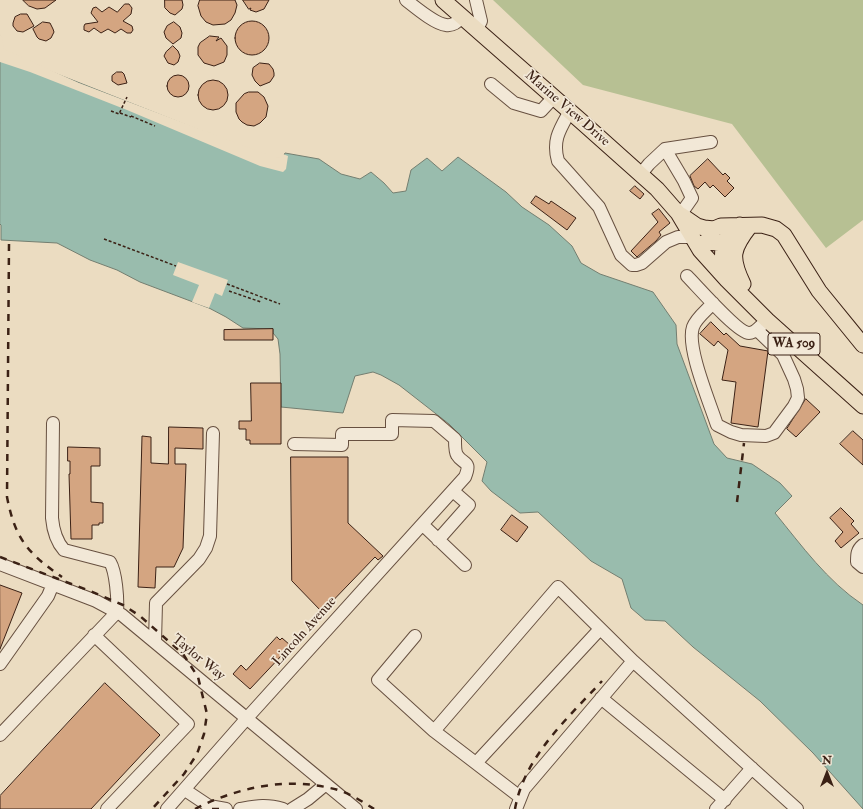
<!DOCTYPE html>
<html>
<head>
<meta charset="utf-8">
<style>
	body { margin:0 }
	#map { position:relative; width:863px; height:809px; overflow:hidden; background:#ebdcc1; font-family:"IM FELL Double Pica",serif }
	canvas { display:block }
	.north { position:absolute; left:807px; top:753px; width:40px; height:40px; -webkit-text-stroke:3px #f2e8d7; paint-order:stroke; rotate:0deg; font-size:11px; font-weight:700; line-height:16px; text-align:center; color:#3b2115 }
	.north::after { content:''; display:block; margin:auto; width:14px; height:18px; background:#3b2115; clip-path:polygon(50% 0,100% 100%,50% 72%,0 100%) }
</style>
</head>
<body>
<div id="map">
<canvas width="863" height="809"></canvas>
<div class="north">N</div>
</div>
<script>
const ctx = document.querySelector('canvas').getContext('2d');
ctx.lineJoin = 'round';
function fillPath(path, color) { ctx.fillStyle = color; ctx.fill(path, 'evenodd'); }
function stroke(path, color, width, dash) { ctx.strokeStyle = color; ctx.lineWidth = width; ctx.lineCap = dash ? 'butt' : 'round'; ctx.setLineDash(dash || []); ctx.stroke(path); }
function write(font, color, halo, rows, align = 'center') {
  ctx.font = font + ' "IM FELL Double Pica",serif'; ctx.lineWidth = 3.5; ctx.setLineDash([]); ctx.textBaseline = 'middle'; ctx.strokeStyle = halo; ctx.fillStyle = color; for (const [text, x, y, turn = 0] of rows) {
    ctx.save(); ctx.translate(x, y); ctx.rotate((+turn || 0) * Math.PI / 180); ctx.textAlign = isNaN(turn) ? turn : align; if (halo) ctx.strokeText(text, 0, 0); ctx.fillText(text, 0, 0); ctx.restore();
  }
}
const green = new Path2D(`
	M493 0H863V220L826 248 732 124 583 85Z`);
const water = new Path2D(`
	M0 36 1 50 52 72 270 158 281 160 285 153 319 159 341 174 360 179 371 172 384 183 393 193 406 191 411 170 427 158 442 171 458 157 506 192 522 207 549 225 572 246 581 263 600 274 653 292 676 325 677 344 714 444 727 458 752 464 780 483 792 496 775 513C802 546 827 581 863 605V809L813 753 760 701 693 647 665 621 645 620 631 608 622 579 591 561 538 512 520 513 491 491 482 481 487 462 449 424 399 385 381 375 373 372 355 376 343 413 281 407 280 354 278 339 273 333V329L243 328 226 317 209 308 140 282 117 270 90 260 57 243 1 240V225L0 224Z`);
const pier = new Path2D(`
	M0 34 2 37 4 49 79 83 271 156 280 158 283 154 288 156 286 169 283 172 260 166 127 110 30 72 0 62Z
	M178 262 228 280 222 296 215 293 209 308 192 302 199 285 173 275Z`);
const building = new Path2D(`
	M23 0H56L45 8 37 9 29 6Z
	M165 0H182L183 5 182 9 175 15 170 13 165 8Z
	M200 0H235L237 5 235 13 231 20 225 24 213 25 206 22 201 16 198 6Z
	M243 0H269L264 9 256 12 250 10 251 8 249 9Z
	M125 4H129L132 8 131 14 123 21 132 26 133 30 131 33H127L121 29 115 33 108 29 101 33 94 28 89 32 84 30V26L85 24 98 22 91 13 93 8 96 7 102 12 109 7 117 12Z
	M21 14H27L34 26 23 32 17 31 13 26V23L15 17Z
	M235 38a17 17 0 1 1 34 0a17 17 0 1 1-34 0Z
	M43 22 50 23 53 29 54 32 51 38 46 41 39 39 37 37 33 29Z
	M174 22 180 27 182 33 181 38 173 44 166 38 164 32 167 26Z
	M210 36 219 37 216 41 221 38 227 46V55L224 62 214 66 204 63 198 55V47L200 43Z
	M173 46 178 51 180 56 178 62 174 65 168 63 164 56 166 52Z
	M260 63 269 64 273 69 274 73V76L270 82 260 86 255 81 252 75 253 68Z
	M117 72H122L124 74 127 83 118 85 112 81V76Z
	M167 86a11 11 0 1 1 22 0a11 11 0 1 1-22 0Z
	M198 95a15 15 0 1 1 30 0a15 15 0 1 1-30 0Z
	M249 92H258L264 97 268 106 266 117 260 123 254 126 247 125 242 122 239 119 236 112V103L244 94Z
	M708 159 723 175 725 173 730 178 727 181 734 188 725 197 713 185 710 188 705 182 698 189 694 186 690 176Z
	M635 186 644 194 640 199 630 191Z
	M536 196 549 204 551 201 576 218 567 230 531 203Z
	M659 209 670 223 659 232 661 235 656 241 637 257 631 251 658 222 652 214Z
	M711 322 724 335 726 333 740 346 768 351 758 427 731 423 736 382 722 380 728 350 718 341 714 346 700 334Z
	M273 329V340H224V330Z
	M251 383H281V444H250V440H246V429H239V421H251Z
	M806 399 820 412 796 437 787 429Z
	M169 427 203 428V449L175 448V464H186L183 548 174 567H156L155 588 138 587 142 436 151 437V463L168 464Z
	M853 431 863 440V465L840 444Z
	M68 447 100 448V466H91V502L103 503V523H99V525H92V539H71L69 474H70V461H68Z
	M291 457H348V523L383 556 378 560 375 557 322 612 292 581Z
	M841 508 854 521 851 524 859 533 841 548 835 541 843 532 830 518Z
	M512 515 528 527 517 542 501 530Z
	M0 585 22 593 0 649Z
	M277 637 280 640 282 638 290 645 282 653 283 654 250 689 233 674 241 665 246 670Z
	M105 683 160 735 91 809H0V796Z`);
const path = new Path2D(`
	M111 111 119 114 127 97
	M120 113 131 117
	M131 116 155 126
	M104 239 176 266
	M227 284 280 304
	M229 291 261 302`);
const minor = new Path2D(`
	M406 0C415 7 435 24 446 25 453 26 458 22 462 17
	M476 0 481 21 477 29
	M491 84 514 103 541 111 554 97
	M570 111C560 129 552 140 558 161L599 207 621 255 632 265H636L642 263 666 242 678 237H692
	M665 149 684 181 692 198 685 208 678 213
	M640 175 649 164 665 149 711 142
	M687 276C697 286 738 333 749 333 755 333 758 328 762 325
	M713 303C707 310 696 318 693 327 686 347 710 403 717 425L731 432 741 435 766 436 774 433 794 406 798 398 797 389 794 379 783 355 757 330
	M423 525 465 565
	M438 540 469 505 453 491
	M863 545C857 550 857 554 857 562L863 567
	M0 564 96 601 122 615 356 809
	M94 635 188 724 107 809
	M415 636 378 680 434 731 520 797
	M155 642 156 603 199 559 206 548 210 536 213 433
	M0 664 48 596 53 584
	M601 698 725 800
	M434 731 558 587 633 661
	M0 735 117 612C118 599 116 572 110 562L64 550C56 541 53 529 52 518L53 423
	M476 763 600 629
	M185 790 209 806 226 809
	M167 809 247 718 465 477C472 460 463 465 457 455 455 452 455 444 455 439L434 421 392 420V434H342V445L294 444
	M240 809C257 806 266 804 283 809
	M292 809 308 799 326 784
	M516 809 524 789 633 661 797 809
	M716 809 752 768`);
const major = new Path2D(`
	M443 0 582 122 657 189 678 213 700 250 727 280 767 320 863 406
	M681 215 697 226 704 228 714 229 721 226 762 225 776 229 784 235 819 291 863 345
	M705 242 719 243 733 239
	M727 278C720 257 719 239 740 225
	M743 284C730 257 732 249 750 226`);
const rail = new Path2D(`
	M9 244 7 497C15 538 27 553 62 577
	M737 502 744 443
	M0 557 90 591 123 605 140 616 183 654 198 677 207 714 204 734 197 754 184 774 152 809
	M195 809C236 788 285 777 330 788 346 791 360 800 374 809
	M212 809H220
	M515 809C524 757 567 719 602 681`);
const shields = [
	[794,344,52]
];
const shieldNames = [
	["WA 509",794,344]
];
const streetNames = [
	["Marine View Drive",567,109,41],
	["Lincoln Avenue",305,632,-48],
	["Taylor Way",198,658,39]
];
fillPath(green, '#b7c093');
fillPath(water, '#99bcad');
stroke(water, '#737e70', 1);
fillPath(pier, '#ebdcc1');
fillPath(building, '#d4a581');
stroke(building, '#3b2115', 1);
stroke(minor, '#675040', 14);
stroke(major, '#3b2115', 17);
stroke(path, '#3b2115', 1.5, [3, 2]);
stroke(minor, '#f2e8d7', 12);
stroke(major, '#ebdcc1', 15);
stroke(rail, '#3b2115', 2.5, [7, 7]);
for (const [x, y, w] of shields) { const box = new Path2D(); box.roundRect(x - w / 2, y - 11, w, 22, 3); ctx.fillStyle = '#f2e8d7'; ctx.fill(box); stroke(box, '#3b2115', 1); }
write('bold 13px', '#3b2115', null, shieldNames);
write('14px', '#3b2115', '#f2e8d7', streetNames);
</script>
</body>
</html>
